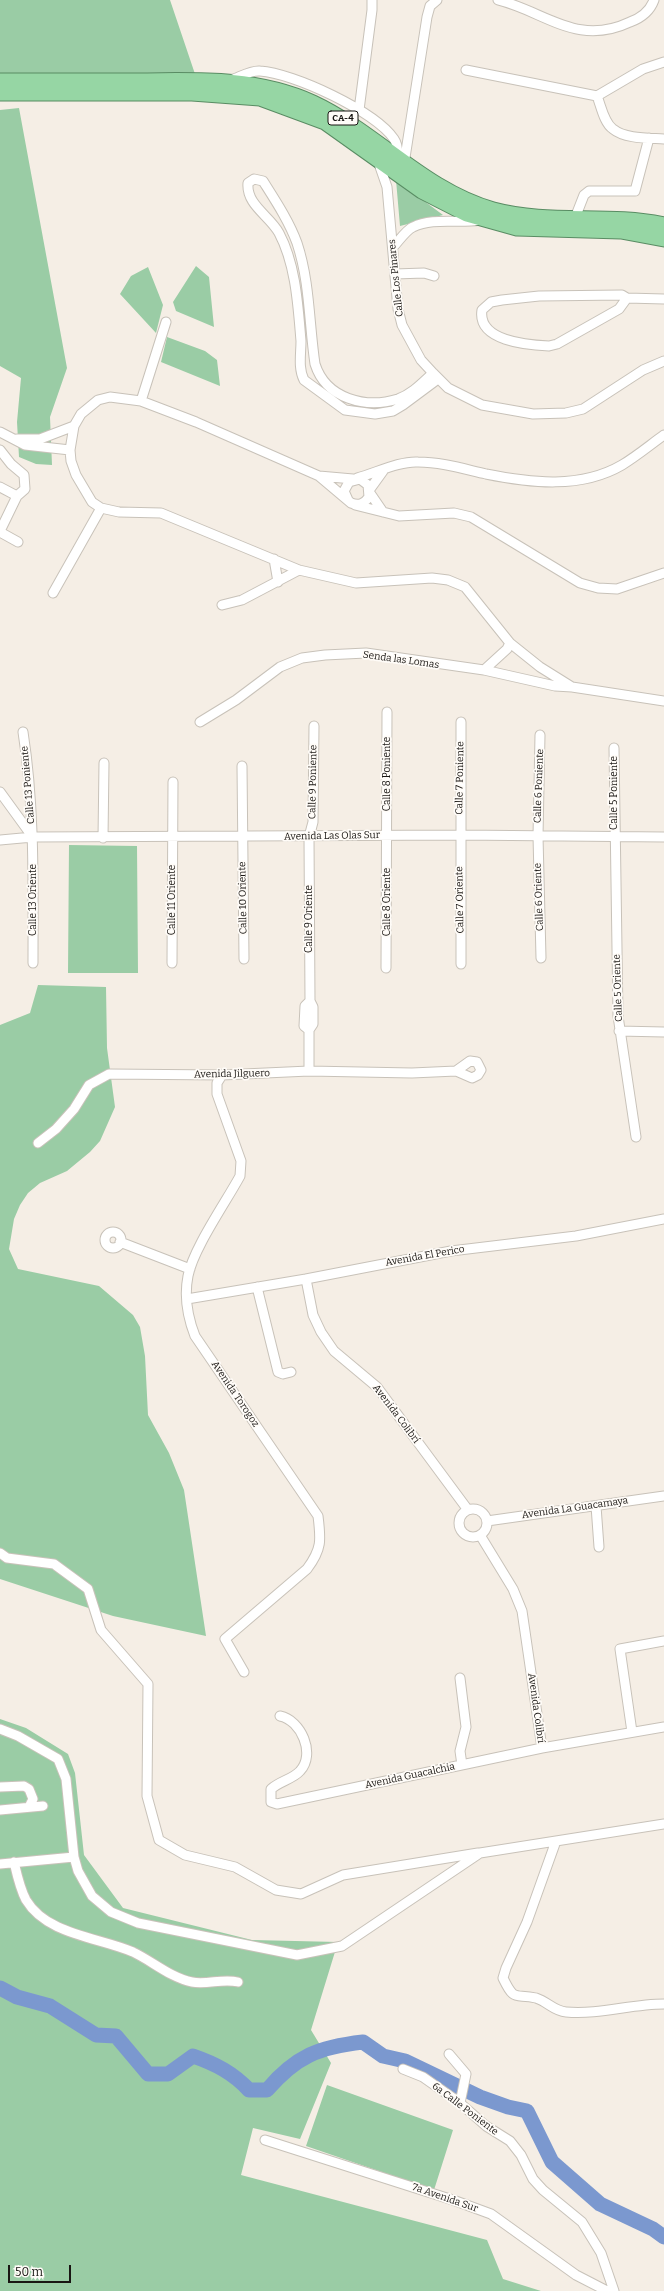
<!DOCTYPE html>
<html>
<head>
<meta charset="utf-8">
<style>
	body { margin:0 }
	#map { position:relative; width:664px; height:2291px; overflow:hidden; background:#f5eee5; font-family:Bitter,serif }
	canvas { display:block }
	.scale { position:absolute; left:8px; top:2265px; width:63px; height:18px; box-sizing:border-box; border:2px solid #191613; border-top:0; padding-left:5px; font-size:12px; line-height:14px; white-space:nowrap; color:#191613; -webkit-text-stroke:3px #fffcf8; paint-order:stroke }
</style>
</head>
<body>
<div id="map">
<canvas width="664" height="2291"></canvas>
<div class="scale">50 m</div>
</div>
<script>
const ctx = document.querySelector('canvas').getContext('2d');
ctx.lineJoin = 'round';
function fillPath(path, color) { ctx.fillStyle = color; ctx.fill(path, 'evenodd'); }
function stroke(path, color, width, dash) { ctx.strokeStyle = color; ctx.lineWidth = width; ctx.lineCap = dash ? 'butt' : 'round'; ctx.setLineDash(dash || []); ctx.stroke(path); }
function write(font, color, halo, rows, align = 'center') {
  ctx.font = font + ' Bitter,serif'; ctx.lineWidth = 3.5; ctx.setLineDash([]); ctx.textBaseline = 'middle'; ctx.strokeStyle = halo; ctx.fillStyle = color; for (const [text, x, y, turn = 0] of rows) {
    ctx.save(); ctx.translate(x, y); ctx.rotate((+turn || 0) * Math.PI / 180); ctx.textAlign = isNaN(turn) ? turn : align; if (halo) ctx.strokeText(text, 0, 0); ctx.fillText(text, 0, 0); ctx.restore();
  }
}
const green = new Path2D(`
	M0 0H170L195 74 0 83Z
	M19 108 67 368 50 417 52 465 36 464 19 457 17 422 21 378 0 366V110Z
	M396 180 443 215 400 226Z
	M196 266 209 277 214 327 176 311 173 302Z
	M148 267 163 305 156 333 120 294 131 276Z
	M167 337 205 351 217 360 220 386 161 362Z
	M69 845 137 846 138 973H68Z
	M38 985 106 987 107 1048 115 1107 100 1141 90 1152 67 1171 40 1183 28 1193 20 1205 14 1219 9 1249 18 1269 99 1286 133 1315 140 1327 145 1356 148 1415 169 1453 184 1490 206 1636 113 1616 0 1579V1025L30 1013Z
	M0 1719 26 1728 68 1754 75 1773 84 1855 123 1908 252 1940 338 1942 311 2030 331 2063 300 2139 253 2128 241 2175 487 2240 503 2279 541 2291H0Z
	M327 2085 453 2130 434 2190 306 2146Z`);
const river = new Path2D(`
	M0 1988 17 1997 50 2006 96 2035 116 2036 148 2074H168L193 2056C216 2064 233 2073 249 2090H267C296 2056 319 2047 363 2042L383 2056 405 2061 480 2097 508 2107 527 2111 552 2162 600 2204 653 2229 664 2237`);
const minor = new Path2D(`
	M498 0C546 12 577 47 630 22 641 18 650 11 654 0
	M466 70 597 96 643 69 664 62
	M231 80C240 77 251 70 260 71 293 73 375 111 394 139 398 145 398 152 397 159
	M597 96C601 106 604 123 613 129 625 139 649 138 664 139
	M359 110 372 10V0
	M378 161 387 187 398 309 402 325 421 360 433 373 448 388 482 405 533 414 566 413 583 409 643 370 664 361
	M404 164 427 17 430 6 437 0
	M575 218 584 195 589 191H635L649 138
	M393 247C399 241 406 230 413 227 434 217 458 224 480 220
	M395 274 424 273 434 276
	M627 298 619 309 557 344 549 346C527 345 477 341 482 310L491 302 502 300 539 296 622 295 627 298 664 299
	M433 373C422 383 412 394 398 399 366 409 326 399 315 364 309 324 310 282 297 243 289 221 275 200 263 181L254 179 248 183C246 205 270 216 279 233 296 265 298 306 301 341 301 354 298 368 304 380L345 410 375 414 393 411 403 405 438 379
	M141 401 166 322
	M0 432 25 445 70 450
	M17 439H40L74 426
	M0 450 11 464 24 475 25 489 17 496 0 531
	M319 476 353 479
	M357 478C376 473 399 461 418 462 441 462 464 469 486 474 531 483 581 489 622 465 637 456 650 445 664 435
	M0 487 17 496
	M370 489 383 471
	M370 493 383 512
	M348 500 344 491 349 482 360 479 368 485 369 497C364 504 359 506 351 503L319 476 196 422 141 401 110 397 98 400 81 414 74 426 70 450 71 461 76 475 92 502 101 508 119 512 161 513 299 570 356 583 432 578 448 580 465 587 510 643 540 667 572 687 664 701
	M355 505 399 516 454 513 471 517 580 583 598 588 617 589 664 573
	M0 532 18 542
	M274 559 278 582
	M53 593 101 508
	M222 605 242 600 299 570
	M484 670 507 649 510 643
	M200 722 236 700 280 667 302 658 325 655 366 653 484 670 555 686 572 687
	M23 732C35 809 33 886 33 963
	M540 735 538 836 541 958
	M614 748 618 1016 636 1137
	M242 766 244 959
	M0 792 32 836
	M103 838 104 763
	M0 840 33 837 460 835 664 837
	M172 963 173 782
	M461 964V722
	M386 968 387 712
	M309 1030 304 1026 305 1006 310 1001
	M619 1031 664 1032
	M309 1071V1030L313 1024V1007L310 1001 309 837 313 822 314 726
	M222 1075 217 1083V1094L241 1161 240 1176C226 1202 193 1249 188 1276 184 1296 188 1318 195 1336L318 1516C321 1540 322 1549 307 1569L225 1639 244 1672
	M38 1143 56 1129 74 1109 89 1085 109 1074 222 1075 309 1071 412 1073 456 1071 472 1078 478 1075 481 1070 477 1062 470 1061 456 1071
	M105 1240a8 8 0 1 1 16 0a8 8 0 1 1-16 0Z
	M120 1242 190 1269
	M306 1279 313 1315 321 1332 334 1351 377 1387 468 1510
	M257 1287 278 1372 283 1374 291 1372
	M187 1299 306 1279 451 1251 576 1236 664 1219
	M596 1506 599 1547
	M459 1523a14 14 0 1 1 28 0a14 14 0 1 1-28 0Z
	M487 1521 664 1496
	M480 1535 513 1589 522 1611 542 1748
	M0 1553 7 1558 54 1564 88 1589 101 1630 148 1684 147 1796 159 1840 185 1855 235 1867 276 1890 301 1894 343 1875 478 1853
	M460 1678 466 1727 460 1751 462 1765
	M280 1716C301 1720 316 1754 300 1771 293 1779 280 1781 271 1789V1802L277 1804 542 1748 664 1727
	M0 1729 18 1736 58 1759 66 1779 74 1857 78 1871 92 1896 111 1912 138 1923 297 1955 342 1946 480 1853 664 1824
	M632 1732 620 1649 664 1641
	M0 1787 24 1786 29 1789 33 1799 29 1807
	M0 1810 43 1806
	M556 1841 527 1922 506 1968 503 1978C515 2003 515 1993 536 1998 548 2002 554 2011 566 2012 599 2015 631 2004 664 2004
	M14 1862C17 1875 20 1889 26 1900 47 1935 98 1937 133 1952 152 1961 171 1978 192 1982 207 1985 223 1978 238 1982
	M0 1864 74 1857
	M449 2054 466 2074 460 2103
	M403 2069 423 2077 460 2103 486 2126 510 2141 521 2155 533 2179 543 2190 582 2222 601 2253 614 2291
	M265 2140 453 2200 491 2214 576 2275 607 2291`);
const trunk = new Path2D(`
	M0 81C47 81 94 81 141 81 200 80 258 78 313 103 377 133 423 190 493 210 549 225 608 213 664 225
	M0 93H192L260 98 325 122 422 191 467 214 517 228 621 231 664 239`);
const shields = [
	[343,118,30]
];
const shieldNames = [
	["CA-4",343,118]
];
const streetNames = [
	["Calle Los Pinares",396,278,-96],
	["Senda las Lomas",401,660,8],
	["Calle 8 Poniente",387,774,-90],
	["Calle 7 Poniente",460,778,-89],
	["Calle 9 Poniente",313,782,-89],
	["Calle 13 Poniente",28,785,-95],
	["Calle 6 Poniente",539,786,-88],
	["Calle 5 Poniente",614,793,-90],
	["Avenida Las Olas Sur",332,836,-1],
	["Calle 6 Oriente",539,897,-92],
	["Calle 10 Oriente",243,898,-91],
	["Calle 13 Oriente",33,900,-90],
	["Calle 11 Oriente",172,900,-90],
	["Calle 7 Oriente",460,900,-91],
	["Calle 8 Oriente",387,902,-90],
	["Calle 9 Oriente",309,919,-90],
	["Calle 5 Oriente",618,988,-92],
	["Avenida Jilguero",232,1074,-1],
	["Avenida El Perico",425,1256,-10],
	["Avenida Torogoz",235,1394,56],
	["Avenida Colibrí",396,1414,53],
	["Avenida La Guacamaya",575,1508,-8],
	["Avenida Colibrí",536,1708,82],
	["Avenida Guacalchia",410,1776,-12],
	["6a Calle Poniente",465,2109,37],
	["7a Avenida Sur",445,2198,19]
];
fillPath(green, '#9acca5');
stroke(river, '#7b98cf', 15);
stroke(minor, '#c8c2b9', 11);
stroke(trunk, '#598c63', 17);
stroke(minor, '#fff', 9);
stroke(trunk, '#96d6a4', 15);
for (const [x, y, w] of shields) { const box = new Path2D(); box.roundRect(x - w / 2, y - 7, w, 14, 3); ctx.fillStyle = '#fffcf8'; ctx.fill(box); stroke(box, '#191613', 1); }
write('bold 9px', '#191613', null, shieldNames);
write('10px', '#191613', '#fffcf8', streetNames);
</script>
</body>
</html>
